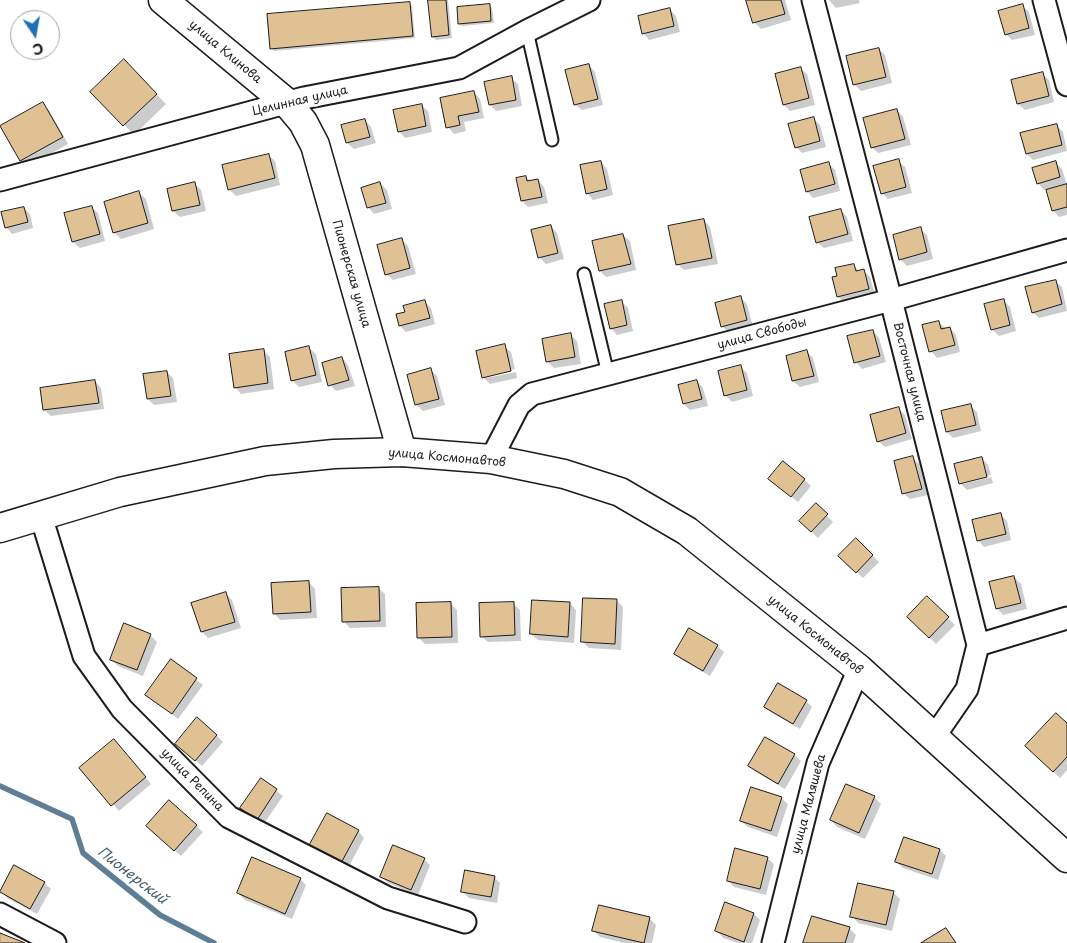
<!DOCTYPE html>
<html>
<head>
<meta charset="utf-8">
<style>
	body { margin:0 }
	#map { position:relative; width:1067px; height:943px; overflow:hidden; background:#fff; font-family:"Playpen Sans",sans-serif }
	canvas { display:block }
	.north { position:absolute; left:10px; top:10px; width:50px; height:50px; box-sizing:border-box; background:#fff; border:1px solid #a4a4a4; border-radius:50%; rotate:168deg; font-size:14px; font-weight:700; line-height:20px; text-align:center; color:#1c1c1c }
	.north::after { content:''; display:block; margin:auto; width:18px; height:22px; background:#1f6fb2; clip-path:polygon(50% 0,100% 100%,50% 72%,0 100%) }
</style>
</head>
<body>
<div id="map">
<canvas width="1067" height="943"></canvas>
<div class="north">С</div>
</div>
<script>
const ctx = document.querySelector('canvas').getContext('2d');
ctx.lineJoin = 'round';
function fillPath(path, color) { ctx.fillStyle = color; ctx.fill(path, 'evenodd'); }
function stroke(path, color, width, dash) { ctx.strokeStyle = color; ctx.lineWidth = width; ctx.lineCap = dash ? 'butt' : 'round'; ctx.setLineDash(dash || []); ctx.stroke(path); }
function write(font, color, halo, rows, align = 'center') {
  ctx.font = font + ' "Playpen Sans",sans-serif'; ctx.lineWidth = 5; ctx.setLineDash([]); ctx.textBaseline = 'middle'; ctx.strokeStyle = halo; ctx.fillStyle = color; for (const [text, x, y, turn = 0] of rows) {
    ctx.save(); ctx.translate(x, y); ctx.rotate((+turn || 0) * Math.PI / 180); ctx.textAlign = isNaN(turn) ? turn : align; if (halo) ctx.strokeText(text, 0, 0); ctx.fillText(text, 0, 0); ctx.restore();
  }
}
const shadow = new Path2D(`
	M429 0H448L452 38 436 40 433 37Z
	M748 0H785L791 20 761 29 754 22Z
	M829 0H859L860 3 836 8Z
	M409 3 412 6 415 38 274 51 271 48Z
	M489 5 492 8 494 23 462 26 459 24Z
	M1022 6 1029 12 1035 35 1012 40 1006 34Z
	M670 10 676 16 680 32 649 40 643 33Z
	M879 49 885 55 892 83 861 91 854 84Z
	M124 61 166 104 134 135 92 92Z
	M589 65 595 72 603 105 582 110 575 104Z
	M800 68 807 74 815 105 790 111 784 105Z
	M1042 74 1049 80 1054 102 1025 110 1018 104 1012 81Z
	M511 78 518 84 522 106 496 111 490 105Z
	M474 92 480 99 484 118 464 122 466 131 454 134 448 127Z
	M43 104 49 110 68 144 27 167 21 161Z
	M421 105 428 111 432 132 405 138 399 131Z
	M897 110 903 117 911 145 878 153 872 147Z
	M814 119 820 125 826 147 802 153 796 147Z
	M365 120 371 127 376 143 354 149 347 143 343 126Z
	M1056 125 1063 132 1067 151 1033 160 1027 154Z
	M268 155 275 161 280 185 236 196 229 189Z
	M898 161 905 167 912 193 888 199 882 193Z
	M601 162 607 169 613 195 593 200 587 193Z
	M1055 162 1062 169 1067 185V215L1059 217 1053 210 1047 189 1044 190 1038 183Z
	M829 164 835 170 840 191 813 198 807 191Z
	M526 177 531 182 538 180 544 187 548 203 528 207 522 201Z
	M194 183 201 190 206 211 180 217 173 211Z
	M380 183 387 190 392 209 374 214 368 207Z
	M139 193 146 199 154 229 121 239 114 232Z
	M91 207 98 213 105 241 80 248 73 242Z
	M24 208 30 214 33 228 12 234 6 227Z
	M841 210 847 217 853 241 824 248 817 242Z
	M704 220 710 227 718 264 684 270 677 264Z
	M551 226 557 233 564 259 546 264 539 257Z
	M920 229 927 235 933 259 907 266 900 259Z
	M623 235 630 241 636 270 606 277 600 271Z
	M402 240 408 246 416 274 393 280 386 274Z
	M853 265 860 272 864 271 870 277 875 295 845 303 838 297 839 277Z
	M1055 281 1062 287 1067 311 1039 318 1033 312Z
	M741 298 747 304 753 327 729 333 722 326Z
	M1003 300 1010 307 1016 331 999 336 992 329Z
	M424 301 431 308 435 324 406 332 400 326 407 313Z
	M621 301 628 308 633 331 617 335 611 328Z
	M939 322 946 329 950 328 956 335 960 352 937 358 931 351Z
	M873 331 879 338 886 362 862 369 856 362Z
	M571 335 577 341 581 364 554 368 548 362 544 340Z
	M504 346 511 352 515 369 486 376V378L516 372 517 378 490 384 483 377Z
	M309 348 316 354 322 382 299 387 292 380Z
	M263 350 270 357 274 389 241 394 235 387Z
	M807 352 813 358 819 382 800 387 793 381Z
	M342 358 348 365 355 386 336 391 330 385Z
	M740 367 747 373 753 396 732 402 725 395Z
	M430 369 437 376 445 405 423 411 417 405 408 376Z
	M167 372 173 378 177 402 154 405 148 399Z
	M95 381 101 388 104 409 51 416 44 410 42 389Z
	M697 381 703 388 708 406 690 410 684 404Z
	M970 405 977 412 981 431 953 438 947 432Z
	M898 408 905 415 912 439 885 447 878 441Z
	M913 458 919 464 928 495 910 499 903 493Z
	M982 458 988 465 991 475 963 482V484L991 477 993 483 967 490 960 483Z
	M805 480 811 486 798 502 776 485Z
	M816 505 833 522 818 538 801 521Z
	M1000 514 1007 521 1011 540 984 547 978 540Z
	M856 539 879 562 863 578 840 556Z
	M1014 577 1021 584 1027 609 1003 615 997 608Z
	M309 582 315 589 317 618 280 620 274 613Z
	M378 588 385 594 386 627 350 628 343 621Z
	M225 593 232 600 241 628 208 638 202 632Z
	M927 598 955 625 936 644 909 617Z
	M617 601 623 607 621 650 589 648 582 641Z
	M450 603 457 610 458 643 425 644 418 637Z
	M513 603 520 610 521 641 488 642 481 636Z
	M570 603 576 610 574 643 538 640 531 634Z
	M150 635 157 642 143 676 118 666 111 659Z
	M717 646 724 652 710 676 682 660 676 654Z
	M171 661 203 685 178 719 147 695Z
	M806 701 812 707 800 729 772 713 765 707Z
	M1067 725V770L1060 778 1026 746Z
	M216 735 223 742 202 766 183 750Z
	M120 747 151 784 119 811 81 768Z
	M794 755 801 761 785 789 756 772 749 766Z
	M261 779 283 796 263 825 241 808Z
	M874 797 881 804 865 839 837 827 831 820Z
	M781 798 788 804 777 837 748 827 741 821Z
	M169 802 203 832 181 856 154 832Z
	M358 831 364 838 348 868 317 852Z
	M904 838 940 850 946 856 938 880 903 868 896 862Z
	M767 858 774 864 766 895 734 887 728 880Z
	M424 859 430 865 418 895 388 883 381 877Z
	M494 877 500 883 497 903 469 898 462 891Z
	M300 879 306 885 292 919 245 900 238 893Z
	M44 883 51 889 37 914 7 898 1 891Z
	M893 892 900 899 892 931 858 923 852 916Z
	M599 907 650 919 656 925 652 943H624L600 937 594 931Z
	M754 914 760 920 752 943H738L723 938 717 931Z
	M849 928 856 935 853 943H805Z`);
const stream = new Path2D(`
	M0 786 72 819 83 853 160 915 214 943`);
const building = new Path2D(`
	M428 0H446L449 35 432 37Z
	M746 0H781L785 14 753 23Z
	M410 2 413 36 270 49 267 14Z
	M490 4 491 21 458 24 457 7Z
	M1023 4 1029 28 1005 35 998 11Z
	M670 8 674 26 642 34 638 16Z
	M879 48 886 77 853 85 846 56Z
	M124 59 157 94 123 126 90 92Z
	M589 64 598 99 574 105 565 70Z
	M801 67 809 98 783 105 775 74Z
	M1043 72 1049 96 1017 104 1011 80Z
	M512 76 516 100 489 105 484 82Z
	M474 91 479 112 458 116 460 125 446 128 440 98Z
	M43 102 63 137 20 161 0 126Z
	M422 104 426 126 398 132 393 110Z
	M897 109 905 139 871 148 863 118Z
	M814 117 820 141 795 148 788 124Z
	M365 119 370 137 346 143 341 125Z
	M1057 124 1062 145 1026 154 1020 133Z
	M269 154 275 178 228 190 222 165Z
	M899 159 906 187 881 194 873 166Z
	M601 161 607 189 586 194 580 165Z
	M1056 161 1060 177 1037 184 1032 168Z
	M829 162 835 184 806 192 800 170Z
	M526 176 527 181 538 179 542 197 521 201 516 178Z
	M195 182 200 205 172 211 167 189Z
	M380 182 386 203 367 208 361 188Z
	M1067 184V207L1052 211 1046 190Z
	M139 191 148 223 113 233 104 202Z
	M92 206 100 234 72 242 64 213Z
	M24 207 28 222 5 228 1 212Z
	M841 209 848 234 816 243 809 217Z
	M704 219 712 258 676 265 668 226Z
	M551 225 558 253 538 258 531 230Z
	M921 227 927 252 899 260 893 235Z
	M623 234 631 264 599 271 592 241Z
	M402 238 410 268 385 275 377 245Z
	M854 264 856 271 864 269 869 289 837 297 832 277 837 276 835 268Z
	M1056 280 1062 304 1032 313 1025 287Z
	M741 296 747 320 721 327 715 303Z
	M1004 299 1010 325 991 330 984 304Z
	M425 300 430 318 399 326 396 314 405 312 403 306Z
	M622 300 627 325 610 329 604 304Z
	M939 321 941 329 950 327 955 345 929 352 922 325Z
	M873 330 880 356 854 363 847 336Z
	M571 333 575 357 546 362 542 339Z
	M505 344 511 371 482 378 476 351Z
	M309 346 316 375 291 381 285 352Z
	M264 349 268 383 234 388 229 354Z
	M807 350 814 376 792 381 786 356Z
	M342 357 349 380 328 386 322 363Z
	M741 365 747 390 724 396 718 371Z
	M431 368 439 399 415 405 407 375Z
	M167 371 171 396 147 399 143 374Z
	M95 380 99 403 43 410 40 388Z
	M697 380 702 399 683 404 678 385Z
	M971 404 976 425 946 432 941 411Z
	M899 407 906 433 877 442 870 415Z
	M913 456 922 489 902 494 894 461Z
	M982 457 987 477 959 484 954 464Z
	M783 461 805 479 791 497 768 479Z
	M816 503 828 514 811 532 799 521Z
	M1001 513 1006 534 977 541 972 520Z
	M856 538 873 555 856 573 838 556Z
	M1014 576 1021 603 996 609 989 582Z
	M309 581 311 612 273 614 271 583Z
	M379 587 380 621 342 622 341 588Z
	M226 592 235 622 201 632 191 603Z
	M927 596 949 617 929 638 907 617Z
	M583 598 617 599 615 644 581 642Z
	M532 600 570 602 568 637 530 634Z
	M451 602 452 637 417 638 416 603Z
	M514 602 515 635 480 637 479 603Z
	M124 623 151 634 137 670 110 660Z
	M689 628 718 645 703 671 674 654Z
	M171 659 197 678 172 714 145 695Z
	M778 683 807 700 793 724 764 707Z
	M1056 713 1067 723V757L1053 772 1025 746Z
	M197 717 217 735 195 761 175 744Z
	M765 737 795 754 778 784 748 766Z
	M114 739 146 777 111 806 79 768Z
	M261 778 277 789 257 820 240 808Z
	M846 784 875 796 859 833 830 820Z
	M751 787 782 797 771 831 740 821Z
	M169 800 197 825 174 851 146 826Z
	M327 813 359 830 341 863 309 846Z
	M904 837 940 849 932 874 895 862Z
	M393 845 425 858 411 890 380 877Z
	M735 848 768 857 760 889 727 881Z
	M252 857 301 878 285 914 237 893Z
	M14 865 45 882 30 909 0 892Z
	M465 870 495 876 491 897 461 892Z
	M858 883 894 891 886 925 850 917Z
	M725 902 754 913 744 942 715 931Z
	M599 905 650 917 644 943 592 931Z
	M812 916 850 927 845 943H803Z
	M946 928 956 943H921Z
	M0 933 25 943H0Z`);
const service = new Path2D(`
	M527 31 552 140
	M584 274 608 374`);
const minor = new Path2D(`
	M813 0 891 300 978 645 967 689 934 737
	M1044 0 1067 85
	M0 180 304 98 459 68 527 31 589 0
	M491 459 519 405 532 394 891 300 1067 250
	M41 516 84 656 122 709 229 817 388 898 465 922
	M978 645 1067 618
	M0 914 55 943
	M773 943 818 763 859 669`);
const tertiary = new Path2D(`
	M163 0 287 103 303 122 315 145 402 452`);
const secondary = new Path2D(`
	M0 528 120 492 265 461 334 454 402 452 491 459 564 474 620 492 687 531 859 669 1067 858`);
const streetNames = [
	["улица Клинова",225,52,40],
	["Целинная улица",300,101,-13],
	["Пионерская улица",351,274,74],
	["улица Свободы",762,334,-15],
	["Восточная улица",909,372,76],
	["улица Космонавтов",447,458,5],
	["улица Космонавтов",815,635,39],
	["улица Репина",192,780,45],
	["улица Маляшева",809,804,-75]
];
const waterNames = [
	["Пионерский",132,876,38]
];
fillPath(shadow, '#0003');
stroke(stream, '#5e7e96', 5.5);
fillPath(building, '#e0c193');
stroke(building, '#1c1c1c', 1);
stroke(service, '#1c1c1c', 15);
stroke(minor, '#1c1c1c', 25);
stroke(tertiary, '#1c1c1c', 31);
stroke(secondary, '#1c1c1c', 31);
stroke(service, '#fff', 11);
stroke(minor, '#fff', 21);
stroke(tertiary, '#fff', 28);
stroke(secondary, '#fff', 28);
write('12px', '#1c1c1c', '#fff', streetNames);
write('italic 14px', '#485e6e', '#fff', waterNames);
</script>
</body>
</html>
